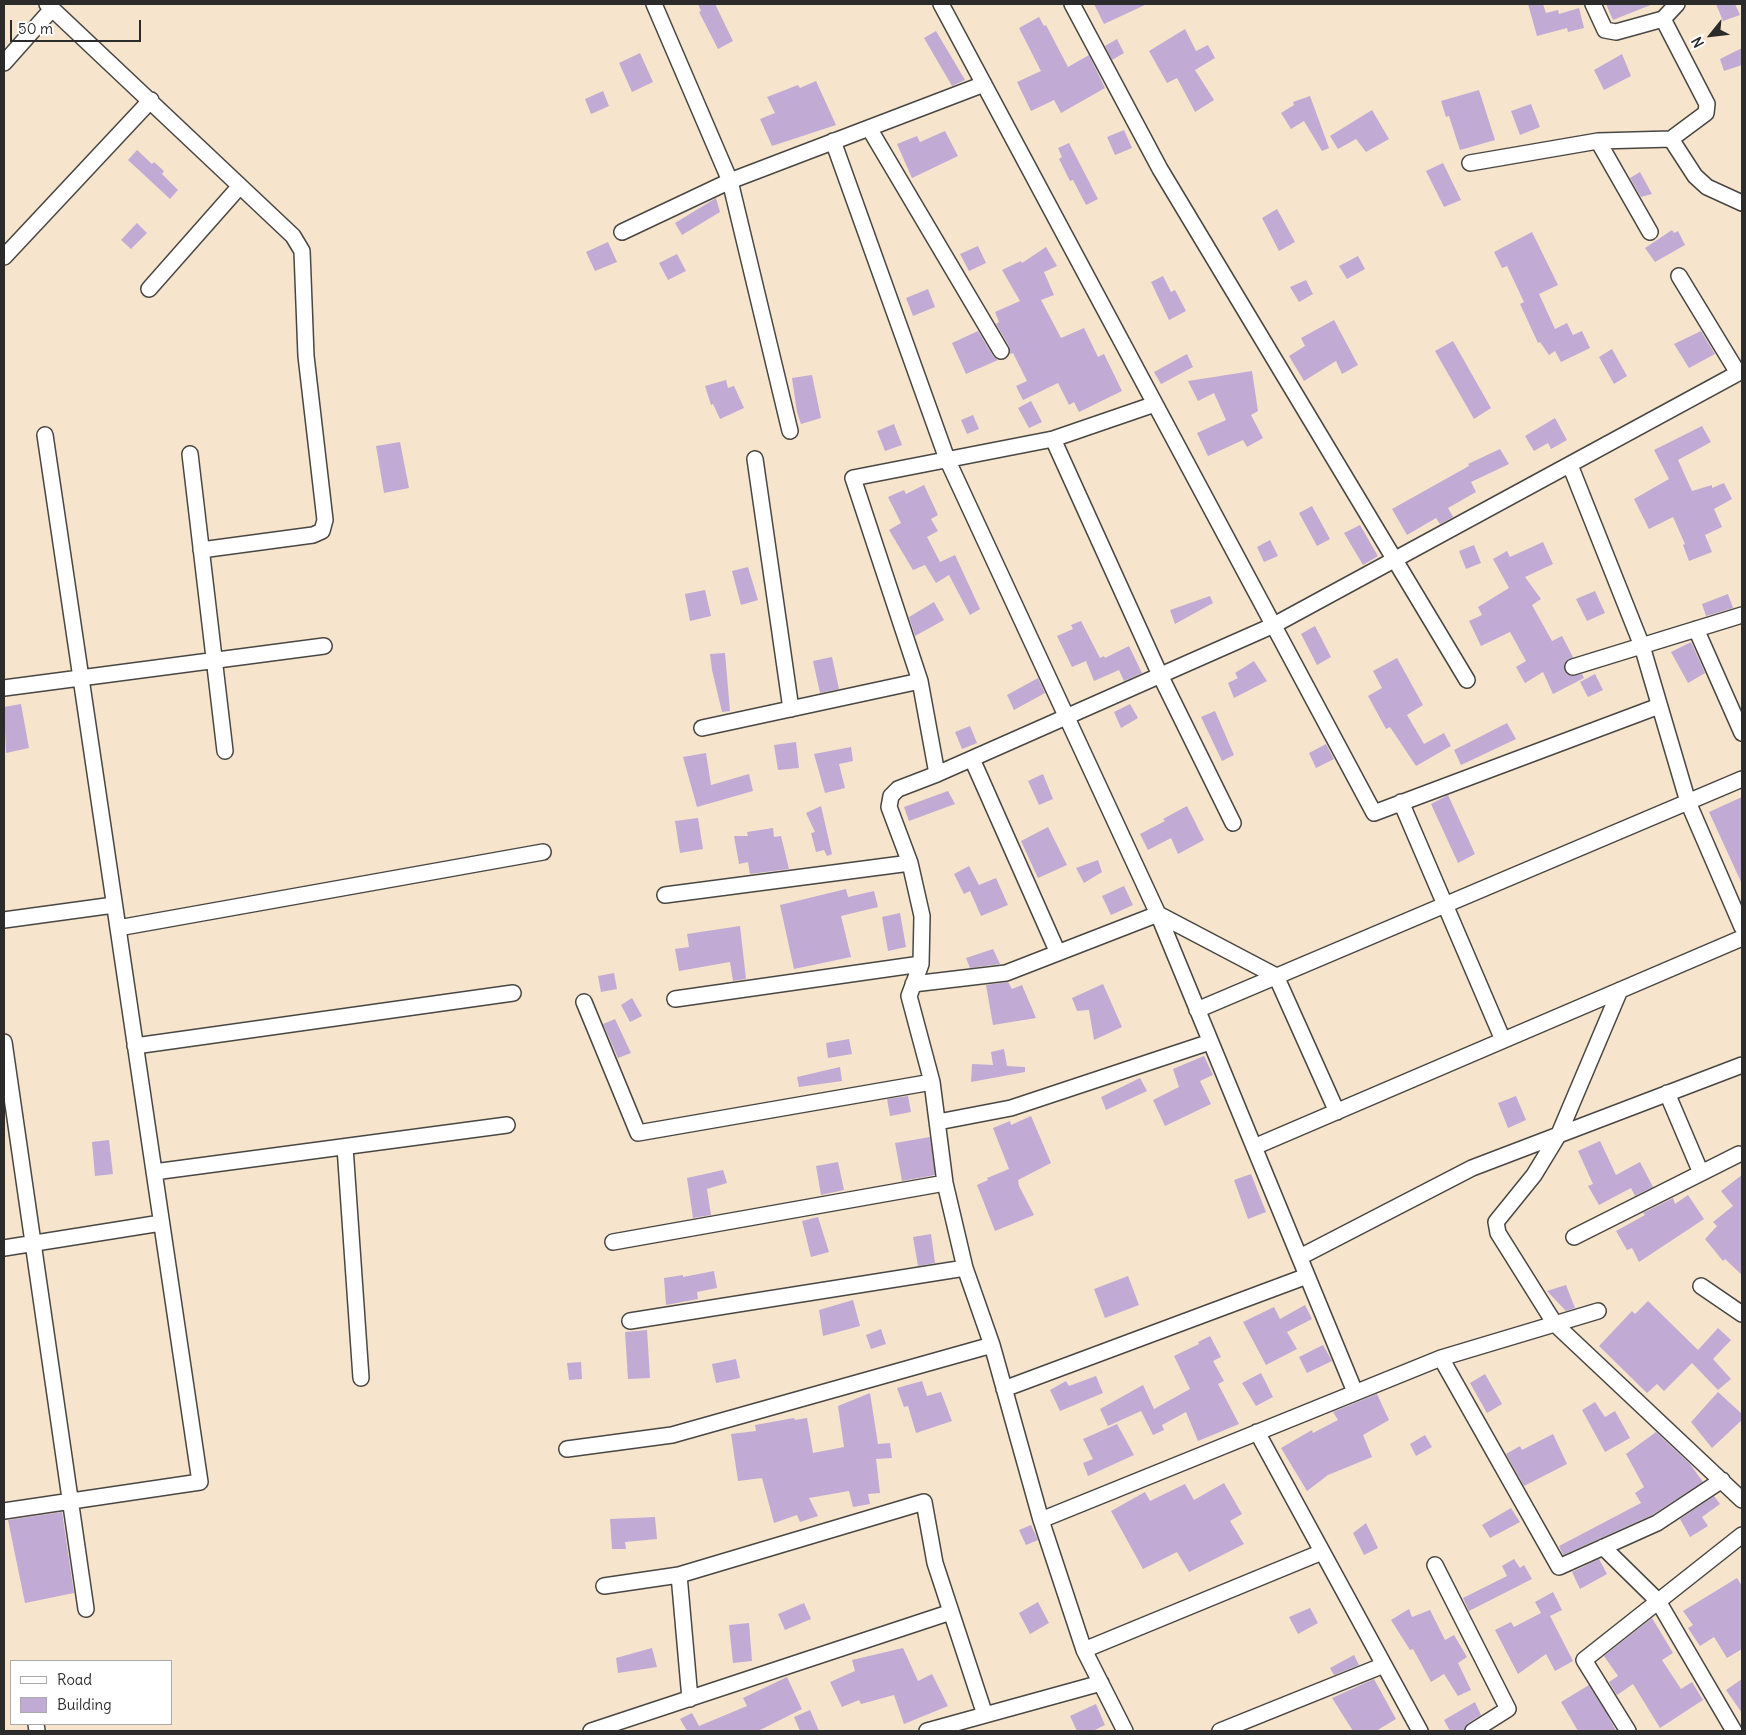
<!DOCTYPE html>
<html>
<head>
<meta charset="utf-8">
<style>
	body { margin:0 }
	#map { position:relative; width:1746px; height:1735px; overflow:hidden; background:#f6e4cc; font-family:Delius,sans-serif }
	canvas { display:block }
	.frame { position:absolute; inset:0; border:5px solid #2b2b2b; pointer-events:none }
	.legend { position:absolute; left:10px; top:1660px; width:162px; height:65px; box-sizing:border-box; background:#fff; border:1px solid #aaa; margin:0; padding:6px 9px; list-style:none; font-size:15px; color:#2b2b2b }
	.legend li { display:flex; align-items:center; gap:10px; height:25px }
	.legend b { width:25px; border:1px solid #aaa }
	.north { position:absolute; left:1686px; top:10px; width:50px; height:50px; -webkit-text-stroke:4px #fff; paint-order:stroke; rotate:241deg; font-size:14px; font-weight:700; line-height:20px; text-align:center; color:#2b2b2b }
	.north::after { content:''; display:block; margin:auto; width:18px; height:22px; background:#2b2b2b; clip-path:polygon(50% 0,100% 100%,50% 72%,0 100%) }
	.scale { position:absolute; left:10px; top:20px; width:131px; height:22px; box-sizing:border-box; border:2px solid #2b2b2b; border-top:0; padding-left:6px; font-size:15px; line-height:18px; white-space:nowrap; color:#2b2b2b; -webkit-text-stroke:4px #fff; paint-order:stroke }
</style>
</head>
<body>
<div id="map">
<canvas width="1746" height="1735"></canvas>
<div class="frame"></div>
<ul class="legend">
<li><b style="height:6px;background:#fff"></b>Road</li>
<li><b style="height:14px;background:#c1abd5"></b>Building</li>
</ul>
<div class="north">N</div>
<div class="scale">50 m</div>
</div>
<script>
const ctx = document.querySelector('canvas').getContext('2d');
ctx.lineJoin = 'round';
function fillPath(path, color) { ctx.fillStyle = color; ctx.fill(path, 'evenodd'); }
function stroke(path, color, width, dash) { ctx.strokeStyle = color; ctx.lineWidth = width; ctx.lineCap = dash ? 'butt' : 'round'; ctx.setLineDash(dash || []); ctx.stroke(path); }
const building = new Path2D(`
	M698 4H715L733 41 718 49 699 12 701 11Z
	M1094 4H1147L1104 24Z
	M1528 4H1543L1546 13 1558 10 1559 14 1579 8 1584 28 1568 32 1567 28 1537 36Z
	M1606 4H1653L1613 20Z
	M1716 4H1735L1740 15 1723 21Z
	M1039 17 1044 26 1046 25 1068 67 1089 55 1105 88 1061 113 1054 100 1031 111 1017 82 1041 71 1019 28Z
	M1185 29 1196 51 1208 45 1215 58 1195 70 1214 100 1195 112 1177 78 1167 83 1149 51Z
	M936 31 965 80 952 86 924 38Z
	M1117 39 1124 53 1112 60 1105 46Z
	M1742 48V65L1724 71 1720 59Z
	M640 53 653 82 632 92 619 63Z
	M1622 54 1631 76 1604 90 1594 70Z
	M816 81 836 125 772 146 760 119 775 113 767 97 798 85 800 88Z
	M1479 90 1495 140 1460 150 1449 116 1446 117 1441 101Z
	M603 91 609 106 591 114 585 99Z
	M1310 96 1329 148 1322 151 1304 121 1291 129 1281 113 1294 105 1293 102Z
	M1531 104 1540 127 1520 135 1511 111Z
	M1372 110 1389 139 1366 152 1356 139 1338 149 1330 136Z
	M1124 130 1132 148 1115 155 1107 137Z
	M945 131 958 156 912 178 897 144 917 136 920 142Z
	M1069 143 1098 199 1086 205 1073 180 1070 181 1059 159 1062 157 1058 148Z
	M137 150 152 164 154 162 164 171 162 174 178 190 170 199 128 160Z
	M1443 163 1461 200 1444 207 1426 171Z
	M1640 172 1652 194 1641 197 1630 178Z
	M716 198 720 212 682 235 675 223Z
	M1277 209 1295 242 1279 251 1262 218Z
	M137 223 147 233 131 249 121 240Z
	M1672 230 1674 233 1678 231 1685 245 1655 262 1645 248Z
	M1532 232 1558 285 1539 294 1555 329 1567 323 1573 335 1582 331 1590 348 1561 362 1555 351 1549 355 1540 342 1538 343 1520 304 1524 302 1507 266 1502 268 1494 252Z
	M608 242 617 262 595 271 586 252Z
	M978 246 986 263 969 271 960 254Z
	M1046 247 1057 266 1044 272 1054 295 1041 300 1061 338 1084 328 1098 357 1104 354 1122 391 1079 412 1074 402 1069 405 1058 383 1023 400 1016 386 1027 381 1013 353 1010 354 1009 346 996 324 999 322 995 312 1020 301 1002 270 1021 261 1022 263Z
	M677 254 686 271 668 280 659 263Z
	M1358 256 1365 269 1347 279 1339 266Z
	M1163 276 1171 292 1175 290 1186 311 1169 320 1151 282Z
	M1306 280 1313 294 1299 302 1290 287Z
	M928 289 935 307 913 316 906 298Z
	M1334 320 1358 365 1342 374 1336 361 1304 381 1289 356 1305 346 1301 338Z
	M978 331 993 356 998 360 966 374 952 343Z
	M1701 331 1715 354 1689 368 1674 344Z
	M1453 341 1491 408 1474 419 1435 351Z
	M1612 349 1627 376 1614 384 1599 357Z
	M1187 354 1193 367 1161 384 1154 372Z
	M1252 371 1258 411 1251 415 1263 438 1247 447 1243 440 1208 456 1197 433 1226 420 1214 393 1198 401 1188 381Z
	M812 375 821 418 801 424 797 412 792 378Z
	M726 380 728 388 734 386 744 408 720 419 713 404 711 405 705 386Z
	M1031 401 1042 422 1029 428 1018 408Z
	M973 415 979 429 967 434 961 420Z
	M1555 418 1567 440 1551 449 1548 443 1534 451 1525 436Z
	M894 424 902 445 885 451 877 431Z
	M1702 426 1711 442 1678 460 1692 491 1712 485V488L1724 483 1732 499 1714 509 1722 527 1705 535 1712 552 1689 561 1683 545 1685 544 1673 517 1649 529 1634 499 1669 479 1654 450Z
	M400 442 409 488 384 493 376 446Z
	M1500 449 1509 464 1471 482 1476 492 1448 508 1453 517 1440 524 1436 518 1407 535 1392 509 1469 466 1468 464Z
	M924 485 938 515 931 519 938 531 927 537 940 562 955 555 980 609 970 615 949 575 936 583 925 565 913 570 889 530 901 523 888 497 904 490 906 494Z
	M1312 506 1330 539 1317 546 1299 513Z
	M1360 525 1378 556 1363 565 1344 533Z
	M1270 540 1278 556 1264 562 1257 547Z
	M1543 542 1553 564 1525 577 1541 599 1532 605 1552 641 1562 636 1573 657 1564 664 1566 673 1571 676 1582 674 1584 678 1553 694 1543 672 1525 683 1516 667 1526 661 1510 632 1481 646 1469 621 1482 615 1478 607 1509 588 1493 559 1507 551 1510 557Z
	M1474 545 1481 563 1466 569 1459 551Z
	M748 567 758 600 741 605 732 571Z
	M705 590 711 616 690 621 685 594Z
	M1595 591 1605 613 1587 621 1576 599Z
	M1728 594 1733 608 1706 616 1702 604Z
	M1210 596 1213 603 1175 624 1170 610Z
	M934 602 944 620 915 636 909 617Z
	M1081 621 1100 658 1104 656 1105 658 1129 646 1142 673 1124 681 1119 670 1094 681 1086 661 1072 667 1057 636 1073 629 1071 625Z
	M1315 626 1331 657 1317 665 1301 634Z
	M1691 642 1705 673 1688 683 1671 652Z
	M725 653 730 711 722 712 712 670 710 654Z
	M832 657 839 689 820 693 813 661Z
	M1397 658 1423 705 1407 715 1424 744 1444 733 1451 746 1416 766 1390 727 1386 729 1368 696 1382 688 1373 671Z
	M1254 661 1267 681 1234 698 1228 683 1238 678 1235 673Z
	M1595 674 1603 690 1588 697 1580 682Z
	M1038 678 1045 693 1014 710 1007 695Z
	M21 704 29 748 6 753 4 707Z
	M1130 704 1138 718 1121 728 1114 712Z
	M1215 711 1234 755 1222 761 1201 717Z
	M1507 723 1516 739 1461 765 1454 750Z
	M970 726 977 743 962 749 955 732Z
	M796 742 799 768 778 770 774 745Z
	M1326 744 1334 759 1316 768 1309 753Z
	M851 747 853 761 839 764 845 788 825 793 814 754Z
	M706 753 711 785 749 774 753 791 697 807 683 757Z
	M1043 774 1053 799 1039 805 1028 781Z
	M948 791 955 804 909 821 904 807Z
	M1448 795 1475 854 1458 863 1431 804Z
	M1742 797V884L1709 812Z
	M821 806 832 854 827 856 824 850 816 852 811 833 815 832 806 813Z
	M1187 806 1204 840 1178 854 1171 838 1148 850 1140 834 1165 821 1163 819Z
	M698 818 703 849 680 853 675 821Z
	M1048 827 1067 865 1038 878 1021 841Z
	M773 828 774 837 781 836 789 869 750 874 748 862 739 864 734 836H748L747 832Z
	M1098 860 1102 872 1084 883 1076 868Z
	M969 866 979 885 996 878 1008 905 981 916 970 891 964 894 954 874Z
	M1124 886 1133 905 1111 915 1102 896Z
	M846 889 848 897 874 891 878 907 841 916 851 957 794 969 780 905Z
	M900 913 906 947 888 951 882 917Z
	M740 926 746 979 733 981 730 962 679 971 675 949 689 947 687 934Z
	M993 949 1000 964 970 968 966 958Z
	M614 973 617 989 601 992 598 976Z
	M1008 982 1012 989 1022 985 1036 1018 993 1025 986 985Z
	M1103 984 1122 1027 1094 1040 1089 1010 1077 1011 1072 998Z
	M632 998 642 1016 630 1022 621 1005Z
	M615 1019 631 1053 618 1058 603 1024Z
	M849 1039 852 1054 828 1058 826 1043Z
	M1004 1049 1007 1066 1025 1067V1072L971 1082 972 1064 993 1065 991 1052Z
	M1204 1056 1213 1075 1200 1081 1211 1104 1165 1126 1153 1100 1179 1087 1173 1069Z
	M840 1067 842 1081 799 1087 797 1077Z
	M1140 1078 1147 1091 1106 1110 1101 1097Z
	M908 1096 911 1112 890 1116 887 1099Z
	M1516 1096 1526 1120 1508 1128 1498 1103Z
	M1031 1116 1051 1163 1018 1180 1019 1186 1034 1215 995 1231 977 1185 988 1180 987 1178 1009 1169 993 1128 1010 1121 1011 1125Z
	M930 1137 935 1175 902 1181 895 1143Z
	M109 1140 113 1174 95 1176 92 1142Z
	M1600 1141 1616 1175 1640 1162 1653 1187 1635 1196 1631 1188 1599 1205 1588 1186 1593 1184 1578 1151Z
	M838 1162 844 1190 821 1195 816 1166Z
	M723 1170 727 1183 707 1189 711 1215 693 1218 687 1178Z
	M1251 1174 1266 1212 1248 1219 1234 1180Z
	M1742 1175V1275L1725 1259 1723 1261 1705 1239 1717 1226 1713 1222 1733 1206 1721 1191Z
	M1688 1195 1704 1219 1639 1262 1632 1248 1627 1250 1616 1231 1645 1215 1643 1213 1673 1198 1675 1204Z
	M818 1217 829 1252 811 1257 802 1221Z
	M931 1234 935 1263 918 1266 913 1237Z
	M714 1271 717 1288 697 1292 698 1299 666 1305 664 1278 683 1275V1277Z
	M1128 1276 1139 1305 1105 1318 1094 1289Z
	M1566 1285 1575 1308 1566 1311 1547 1291Z
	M853 1300 860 1326 823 1336 819 1310Z
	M1648 1301 1698 1350 1718 1328 1731 1340 1713 1359 1731 1379 1718 1390 1692 1363 1664 1391 1657 1384 1647 1393 1599 1346 1632 1311 1635 1314Z
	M1305 1305 1312 1319 1287 1332 1297 1349 1266 1365 1243 1322 1274 1307 1280 1319Z
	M881 1329 886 1344 871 1349 866 1335Z
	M647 1330 650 1378 628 1379 625 1332Z
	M1210 1336 1221 1357 1213 1361 1224 1381 1218 1384 1239 1424 1198 1441 1186 1412 1162 1425 1164 1430 1153 1435 1141 1411 1108 1426 1100 1409 1143 1385 1154 1409 1190 1389 1174 1356 1199 1344 1198 1342Z
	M1323 1345 1332 1361 1307 1373 1299 1357Z
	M736 1359 740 1378 716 1383 712 1364Z
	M581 1362 582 1379 569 1380 567 1363Z
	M1261 1373 1273 1397 1256 1406 1242 1383Z
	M1485 1374 1502 1404 1487 1413 1470 1383Z
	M1096 1376 1103 1393 1060 1411 1050 1390 1066 1381 1069 1386Z
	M922 1381 927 1396 941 1392 952 1421 916 1433 908 1406 904 1407 897 1388Z
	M1718 1392 1742 1414V1420L1712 1448 1691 1422Z
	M870 1393 878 1444 890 1443 892 1458 876 1459 880 1493 868 1494 870 1504 853 1507 849 1491 809 1498 818 1516 800 1522 797 1515 774 1523 762 1478 738 1481 731 1434 756 1431 755 1425 794 1418 795 1420 807 1418 813 1453 844 1447 838 1406Z
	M1377 1394 1389 1420 1363 1435 1372 1457 1328 1475 1307 1491 1281 1448 1312 1430 1313 1433 1338 1420 1333 1412Z
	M1595 1402 1605 1417 1615 1411 1630 1438 1605 1452 1582 1410Z
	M1117 1424 1134 1455 1088 1476 1083 1463 1093 1459 1083 1439Z
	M1656 1432 1690 1464 1703 1482 1652 1515 1563 1555 1559 1546 1641 1503 1635 1493 1644 1487 1626 1454Z
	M1553 1434 1567 1464 1524 1486 1506 1454 1520 1446 1522 1450Z
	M1425 1435 1432 1447 1416 1456 1410 1444Z
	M1224 1483 1242 1514 1230 1521 1244 1544 1189 1572 1177 1552 1143 1569 1111 1511 1145 1492 1150 1501 1185 1484 1194 1500Z
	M1714 1496 1720 1504 1702 1517 1708 1526 1690 1537 1680 1519Z
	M1511 1508 1520 1522 1490 1538 1482 1525Z
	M62 1512 74 1593 25 1603 8 1520Z
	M655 1517 657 1539 625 1542 626 1549H612L610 1519Z
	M1366 1523 1378 1548 1364 1555 1353 1533Z
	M1031 1525 1038 1540 1026 1545 1019 1530Z
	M1514 1559 1520 1568 1524 1565 1532 1579 1469 1611 1463 1598 1507 1576 1502 1566Z
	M1599 1559 1607 1574 1580 1589 1572 1572Z
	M1737 1578 1742 1586V1649L1727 1658 1714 1637 1700 1646 1688 1628 1693 1625 1683 1611Z
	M1553 1592 1562 1610 1550 1616 1573 1661 1555 1671 1546 1654 1518 1674 1495 1630 1511 1622 1514 1627 1541 1613 1535 1602Z
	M1038 1602 1049 1623 1030 1634 1019 1613Z
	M804 1603 811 1619 785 1630 778 1614Z
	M1310 1608 1318 1623 1298 1634 1289 1617Z
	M1409 1609 1412 1617 1430 1610 1445 1640 1454 1635 1467 1657 1458 1663 1471 1690 1458 1696 1444 1674 1431 1682 1413 1649 1410 1650 1391 1620Z
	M1652 1618 1673 1653 1662 1660 1681 1689 1692 1682 1703 1700 1660 1728 1633 1684 1617 1695 1609 1682 1618 1676 1604 1656Z
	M749 1623 752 1661 733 1663 729 1625Z
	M652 1648 657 1667 618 1673 616 1658Z
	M903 1648 918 1681 932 1674 948 1706 904 1724 894 1695 861 1704 859 1700 842 1707 830 1682 855 1671 852 1660Z
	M1354 1655 1359 1665 1334 1675 1330 1668Z
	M787 1677 802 1709 758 1731H687L680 1719 692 1713 699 1726 747 1706 743 1698Z
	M1374 1679 1396 1719 1376 1731H1353L1332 1698Z
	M1742 1679V1713L1726 1690Z
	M1589 1685 1607 1714 1616 1731H1578L1561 1702Z
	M1475 1702 1481 1715 1468 1723 1464 1731H1450L1444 1720Z
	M1096 1704 1105 1725 1093 1731H1077L1070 1716Z
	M810 1710 819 1731H800L794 1717Z`);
const minor = new Path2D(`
	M47 4 293 236 302 251 306 356 325 520 322 531 313 535 201 550
	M654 4 730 181 790 431
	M941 4 1374 813 1659 706
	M1072 4 1160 169 1467 680
	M1593 4 1605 30 1616 32 1663 19 1677 4
	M1663 19 1707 104 1706 113 1671 139
	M4 63 52 9
	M869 128 1001 351
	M833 141 947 459 1158 914 1355 1392
	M1598 141 1650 232
	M1470 163 1598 141 1671 139 1695 176 1707 187 1742 203
	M622 232 730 181 984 84
	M4 257 151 100
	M1679 276 1738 373
	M149 289 240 186
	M1053 439 1160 675 1233 823
	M190 454 225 751
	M755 459 791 709
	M1570 465 1642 646 1688 802 1742 927
	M1696 629 1742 733
	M1573 667 1742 615
	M4 688 324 646
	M702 728 920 681
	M972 759 1058 953
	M937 774 920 681 853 478 1053 439 1155 404
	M1401 802 1503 1040
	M665 895 910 863
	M4 920 114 905
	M118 928 543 852
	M913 984 1006 973 1158 914 1276 976 1337 1112
	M1620 990 1559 1134 1534 1175 1496 1222 1498 1233 1555 1324 1742 1500
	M675 999 921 964
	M584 1002 638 1133 932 1082
	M1197 1010 1742 779
	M4 1042 86 1609
	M135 1046 513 993
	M1667 1093 1701 1173
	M938 1122 1011 1108 1210 1042
	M345 1147 361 1378
	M1254 1147 1742 938
	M154 1172 507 1125
	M1574 1237 1739 1154
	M613 1242 945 1183
	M4 1248 161 1223
	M1300 1257 1472 1168 1742 1065
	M1701 1286 1742 1314
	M630 1321 965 1268
	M1441 1358 1559 1567 1657 1523 1722 1480
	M1004 1389 1307 1276
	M1257 1432 1420 1731
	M567 1449 672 1435 992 1345
	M4 1511 200 1482 45 435
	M1041 1520 1441 1358 1598 1311
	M1603 1547 1658 1601 1734 1731
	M1435 1565 1508 1709 1473 1731
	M679 1575 690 1699
	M604 1586 679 1575 924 1502 935 1563 985 1715
	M1084 1650 1322 1552
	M36 1724 37 1731
	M591 1731 951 1612
	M927 1731 1101 1683
	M1125 1731 1084 1650 1041 1520 992 1345 965 1268 945 1183 932 1082 909 996 921 964 922 916 910 863 889 807 891 796 898 789 937 774 1274 625 1742 371
	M1220 1731 1384 1665
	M1628 1731 1584 1660 1742 1535`);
fillPath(building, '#c1abd5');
stroke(minor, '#494743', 18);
stroke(minor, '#fff', 15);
</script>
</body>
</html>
